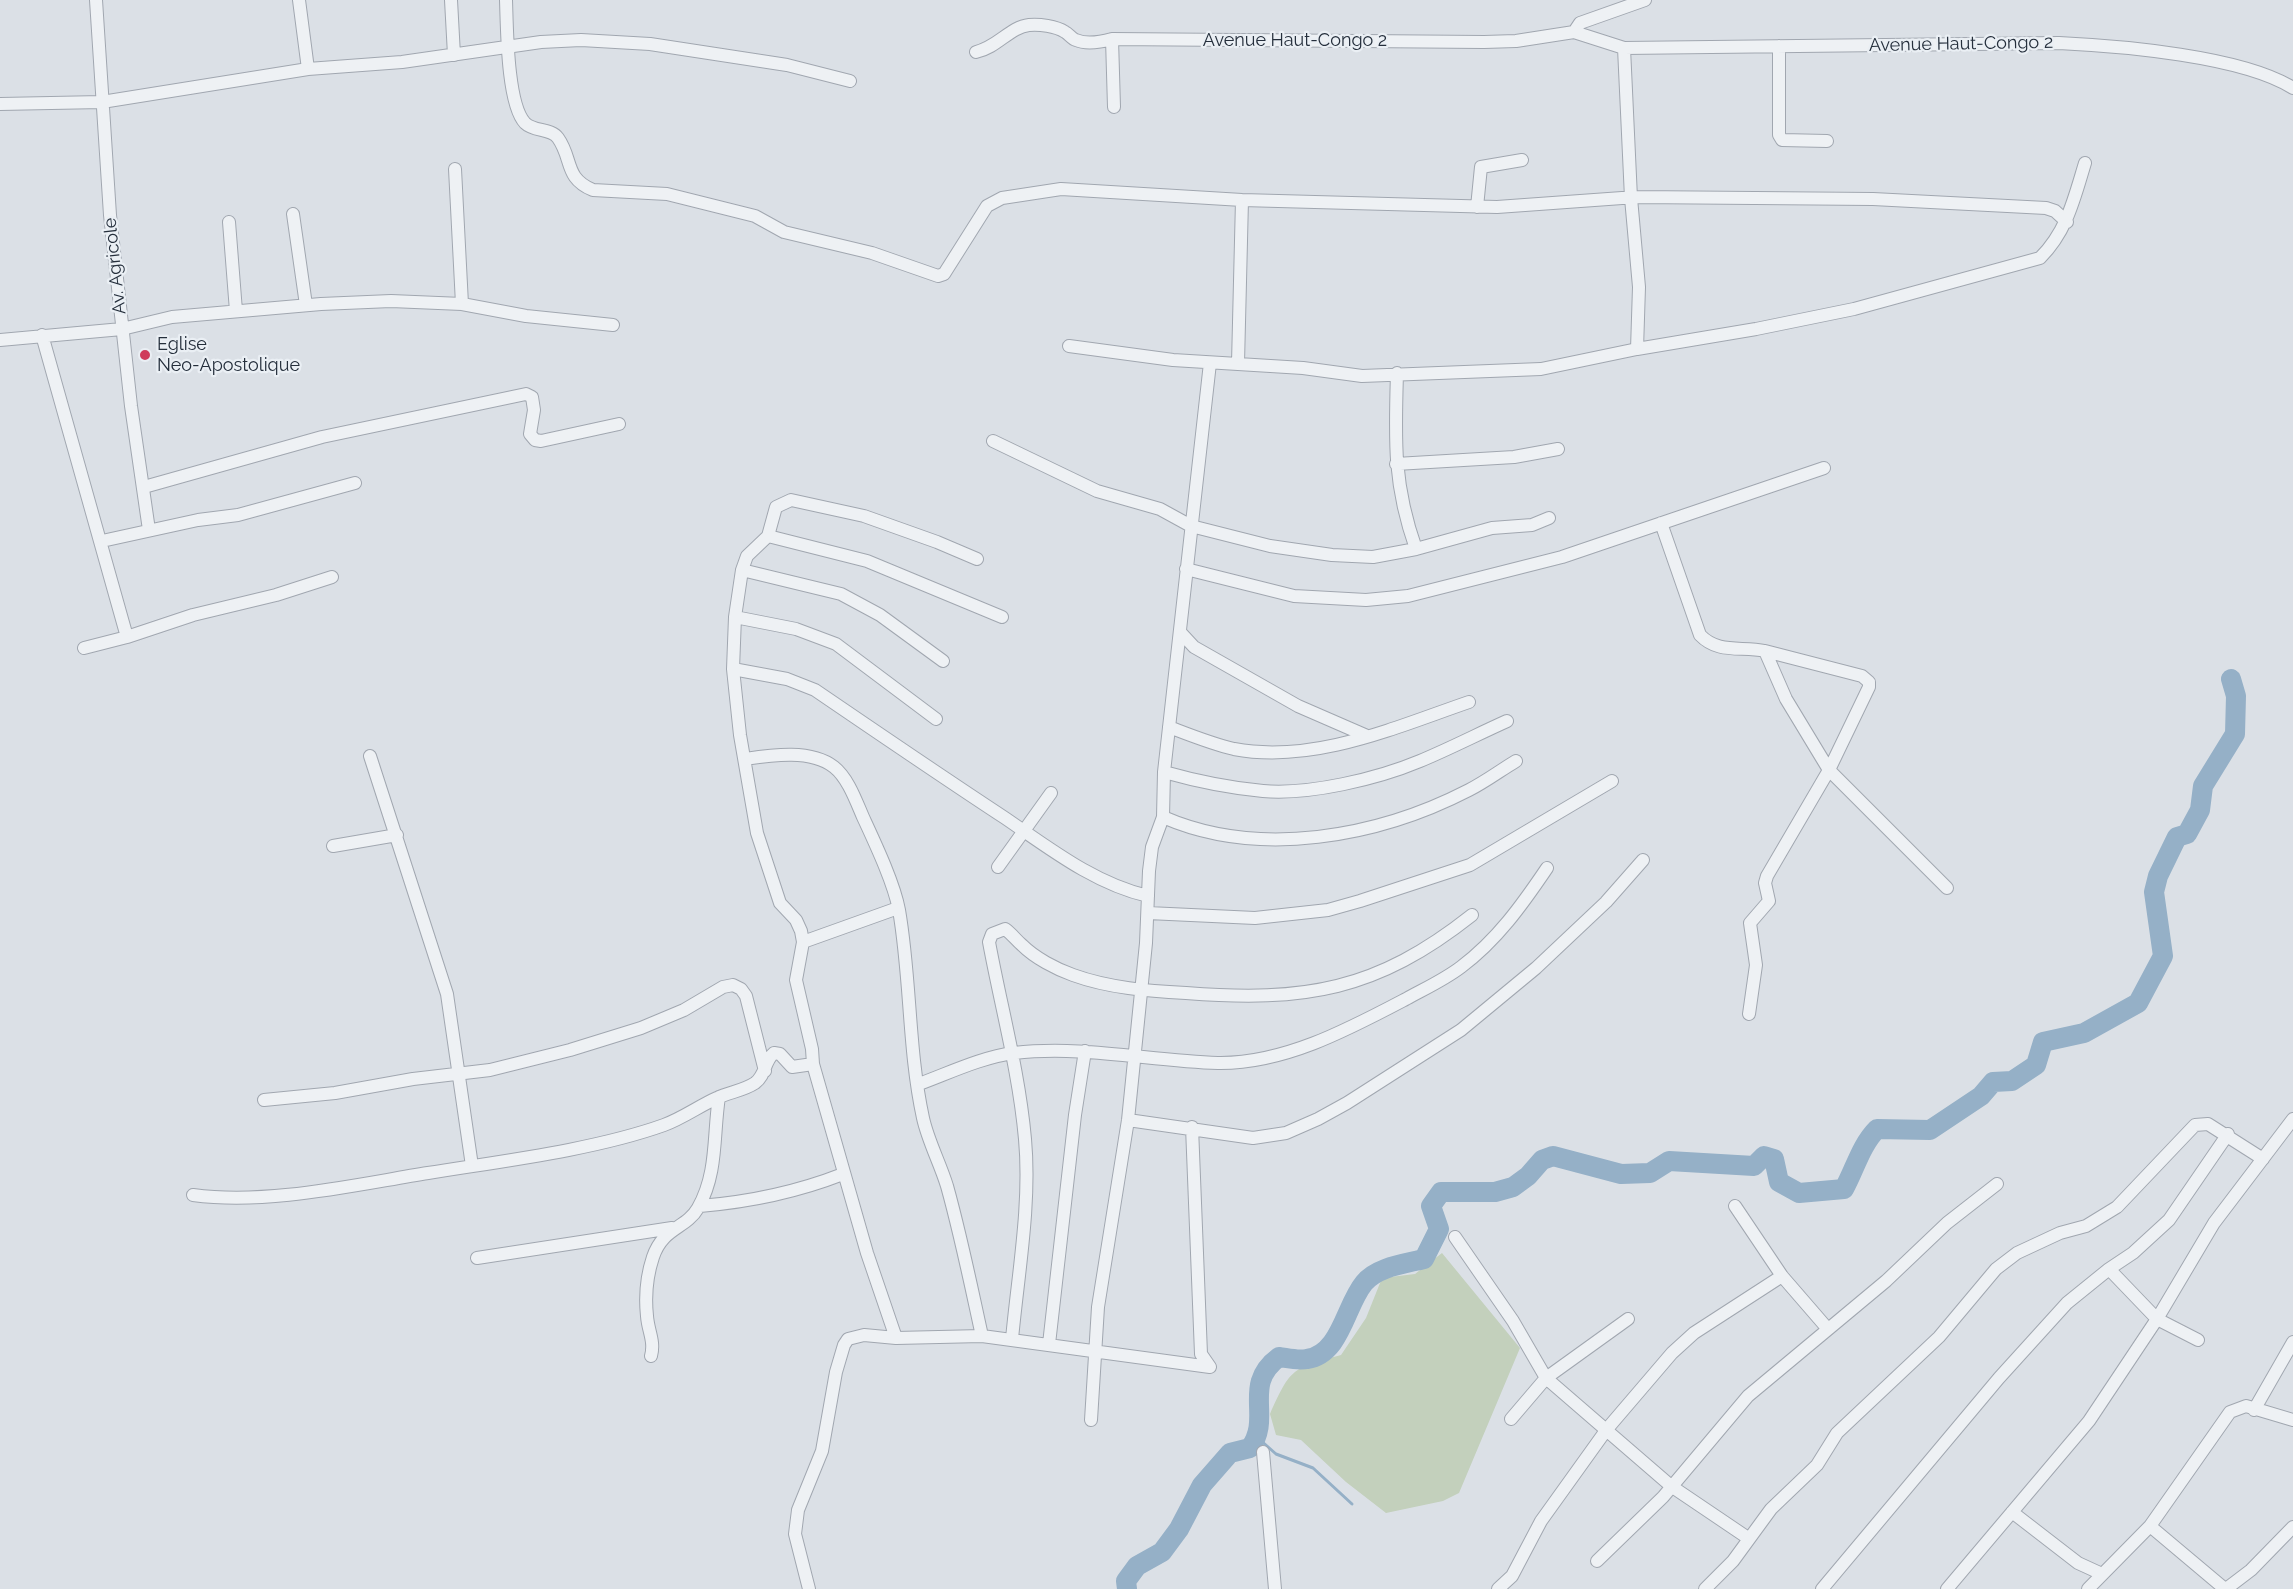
<!DOCTYPE html>
<html>
<head>
<meta charset="utf-8">
<style>
	body { margin:0 }
	canvas { display:block; background:#dbe0e6 }
</style>
</head>
<body>
<canvas width="2293" height="1589"></canvas>
<script>
const ctx = document.querySelector('canvas').getContext('2d');
ctx.lineJoin = 'round';
function fillPath(path, color) { ctx.fillStyle = color; ctx.fill(path, 'evenodd'); }
function stroke(path, color, width, dash) { ctx.strokeStyle = color; ctx.lineWidth = width; ctx.lineCap = dash ? 'butt' : 'round'; ctx.setLineDash(dash || []); ctx.stroke(path); }
function write(font, color, halo, rows, align = 'center') {
  ctx.font = font + ' Raleway,sans-serif'; ctx.lineWidth = 4.5; ctx.setLineDash([]); ctx.textBaseline = 'middle'; ctx.strokeStyle = halo; ctx.fillStyle = color; for (const [text, x, y, turn = 0] of rows) {
    ctx.save(); ctx.translate(x, y); ctx.rotate((+turn || 0) * Math.PI / 180); ctx.textAlign = isNaN(turn) ? turn : align; if (halo) ctx.strokeText(text, 0, 0); ctx.fillText(text, 0, 0); ctx.restore();
  }
}
const green = new Path2D(`
	M1442 1253 1520 1348 1459 1493 1443 1501 1386 1513 1346 1482 1301 1440 1276 1435 1270 1414C1291 1367 1293 1368 1341 1355L1366 1318 1382 1278 1415 1274Z`);
const stream = new Path2D(`
	M1258 1438 1276 1454 1313 1468 1352 1504`);
const river = new Path2D(`
	M1127 1589 1126 1581 1137 1566 1162 1552 1179 1529 1202 1485 1230 1453 1250 1448C1273 1417 1241 1385 1279 1357 1287 1358 1298 1361 1307 1359 1341 1354 1345 1306 1364 1283 1377 1267 1404 1264 1424 1259L1439 1229 1431 1206 1441 1192H1495L1513 1187 1528 1176 1542 1160 1553 1156 1621 1174 1650 1173 1669 1161 1754 1166 1764 1156 1774 1159 1779 1182 1799 1193 1844 1189C1855 1169 1861 1145 1877 1129L1930 1130 1981 1096 1993 1082 2012 1081 2036 1065 2043 1042 2084 1033 2138 1003 2163 956 2154 892 2158 876 2177 837 2187 834 2200 810 2203 786 2235 734 2236 696 2231 679`);
const street = new Path2D(`
	M96 0 110 215 131 406 149 530
	M299 0 308 69
	M451 0 454 55
	M506 0C507 27 507 104 525 123 534 132 551 128 558 138 573 159 564 178 593 190L667 194 755 216 784 232 872 253 938 276 944 274 987 206 1002 198 1061 189 1242 200 1497 207 1636 197 1873 199 2046 208 2055 211 2067 222
	M1574 32 1580 23 1645 0
	M1112 39 1114 107
	M1779 46V135L1782 140 1827 141
	M1624 48 2059 43C2121 46 2242 56 2293 88
	M976 52C998 47 1010 27 1029 25 1039 24 1056 26 1065 32 1069 34 1072 39 1076 40 1087 45 1101 42 1112 39L1484 42 1516 41 1574 32 1624 48 1631 198 1639 287 1637 349 1541 369 1362 376 1303 368 1173 360 1069 346
	M0 104 102 102 308 69 402 62 541 42 581 40 650 44 787 65 850 81
	M455 169 462 304
	M1477 207 1481 167 1522 160
	M293 214 306 305
	M229 222 236 311
	M42 335 127 637
	M0 340 122 329 172 317 321 304 391 301 462 304 526 316 613 325
	M1637 349 1756 329 1854 309 2040 258C2067 231 2074 199 2085 163
	M1238 363 1242 200
	M1397 373C1395 440 1393 484 1416 549
	M993 441 1097 491 1160 509 1191 526 1270 546 1332 555 1373 557 1416 549 1492 528 1532 525 1549 518
	M1396 464 1514 457 1558 449
	M144 487 322 437 526 394 532 397 534 410 530 434 535 440 541 441 619 424
	M1661 523 1700 635C1718 654 1741 646 1765 651L1786 699 1829 770 1947 888
	M768 536 867 561 1002 617
	M102 541 198 520 238 515 355 483
	M1186 569 1294 596 1366 600 1408 596 1562 557 1824 468
	M742 570 841 594 880 615 943 661
	M735 617 796 629 836 644 936 719
	M1181 633 1194 647 1298 706 1367 736
	M84 648 127 637 193 615 276 595 332 577
	M733 669 787 679 815 690C878 733 941 776 1005 818 1049 848 1095 884 1148 896
	M1169 727C1190 735 1212 744 1234 749 1314 764 1396 727 1469 702
	M370 756 447 994 472 1166
	M745 759C772 755 811 749 834 767 848 778 856 801 863 817 875 843 894 883 899 910 911 979 908 1049 923 1118 928 1141 940 1163 947 1186 961 1236 971 1286 982 1336
	M1164 772C1196 781 1230 788 1263 791 1309 795 1377 779 1420 761 1449 749 1478 734 1507 721
	M1163 817C1259 859 1378 837 1469 790 1485 782 1501 770 1516 761
	M333 846 397 835
	M998 867 1051 793
	M1148 913 1255 918 1328 910 1360 901 1470 865 1612 781
	M803 942 898 908
	M1749 1014 1756 965 1750 923 1769 901 1765 883 1767 876 1829 770 1869 687V682L1862 676 1765 651
	M919 1084C949 1073 982 1057 1014 1053 1083 1045 1150 1061 1218 1063 1284 1064 1349 1029 1406 999 1424 989 1444 980 1461 967 1497 940 1522 905 1547 868
	M264 1100 335 1093 413 1079 490 1070 570 1050 641 1028 684 1010 723 987 733 985 741 989 746 996 765 1071
	M1128 1120 1253 1138 1286 1133 1318 1119 1347 1103 1461 1030 1536 968 1606 902 1643 860
	M193 1195C268 1205 353 1185 428 1173 502 1161 594 1150 664 1125 683 1118 699 1106 717 1098 729 1092 743 1091 755 1083 766 1075 764 1061 774 1053L780 1054 792 1067 813 1064
	M700 1206C749 1202 797 1192 843 1174
	M1735 1206 1782 1276 1827 1328
	M1455 1237 1513 1321 1546 1378 1671 1486 1748 1538
	M477 1258 672 1228
	M2109 1269 2157 1319 2198 1340
	M896 1338 867 1253 813 1064 812 1049 796 980 803 942 801 931 796 920 780 903 757 833 740 735 733 669 735 617 742 570 747 556 768 536 776 507 791 500 864 516 937 542 977 559
	M1012 1339C1018 1274 1031 1204 1025 1139 1019 1072 1001 1007 989 942L992 934 1005 929C1012 934 1016 940 1022 945 1035 958 1056 969 1073 975 1109 988 1148 991 1186 993 1305 1002 1376 991 1472 915
	M1049 1344 1075 1115 1085 1051
	M651 1356C655 1341 648 1331 647 1316 645 1297 647 1275 653 1257 663 1227 686 1229 698 1208 718 1173 713 1135 719 1097
	M2254 1410 2293 1342
	M1511 1419 1546 1378 1628 1319
	M1091 1420 1098 1307 1128 1120 1146 943 1149 871 1152 847 1163 817 1164 772 1210 363
	M1263 1452 1275 1589
	M2012 1512 2078 1563 2102 1574
	M2150 1526 2225 1589
	M1597 1561 1663 1497 1748 1396 1886 1281 1947 1223 1997 1184
	M809 1589 795 1534 798 1510 822 1451 836 1372 844 1345 848 1339 864 1335 896 1338 982 1336 1210 1367 1201 1354 1192 1127
	M1498 1589 1512 1576 1541 1521 1607 1429 1672 1353 1694 1333 1782 1276
	M1705 1589 1733 1561 1771 1509 1817 1465 1837 1433 1939 1337 1996 1269 2017 1253 2060 1233 2086 1226 2117 1207 2195 1125 2208 1124 2263 1159
	M1822 1589 1999 1378 2067 1303 2109 1269 2133 1253 2169 1220 2228 1134
	M1947 1589 2089 1421 2157 1319 2214 1223 2293 1119
	M2088 1589 2150 1526 2230 1412 2246 1406 2293 1420
	M2226 1589 2251 1570 2293 1527`);
const markers = [
	[145,355,6,"#cf3c5b"]
];
const streetNames = [
	["Avenue Haut-Congo 2",1295,41],
	["Avenue Haut-Congo 2",1961,44,-1],
	["Av. Agricole",115,266,-96]
];
const poiNames = [
	["Eglise",157,345],
	["Neo-Apostolique",157,366]
];
fillPath(green, '#c3d0bc');
stroke(stream, '#95b0c7', 3);
stroke(river, '#95b0c7', 20);
stroke(street, '#a1a7b0', 14);
stroke(street, '#eef1f4', 12);
for (const [x, y, r, color] of markers) { const dot = new Path2D(); dot.arc(x, y, r, 0, 2 * Math.PI); ctx.fillStyle = color; ctx.fill(dot); stroke(dot, '#eaeff4', 2); }
write('18px', '#252f3c', '#eaeff4', streetNames);
write('18px', '#252f3c', '#eaeff4', poiNames, 'left');
</script>
</body>
</html>
